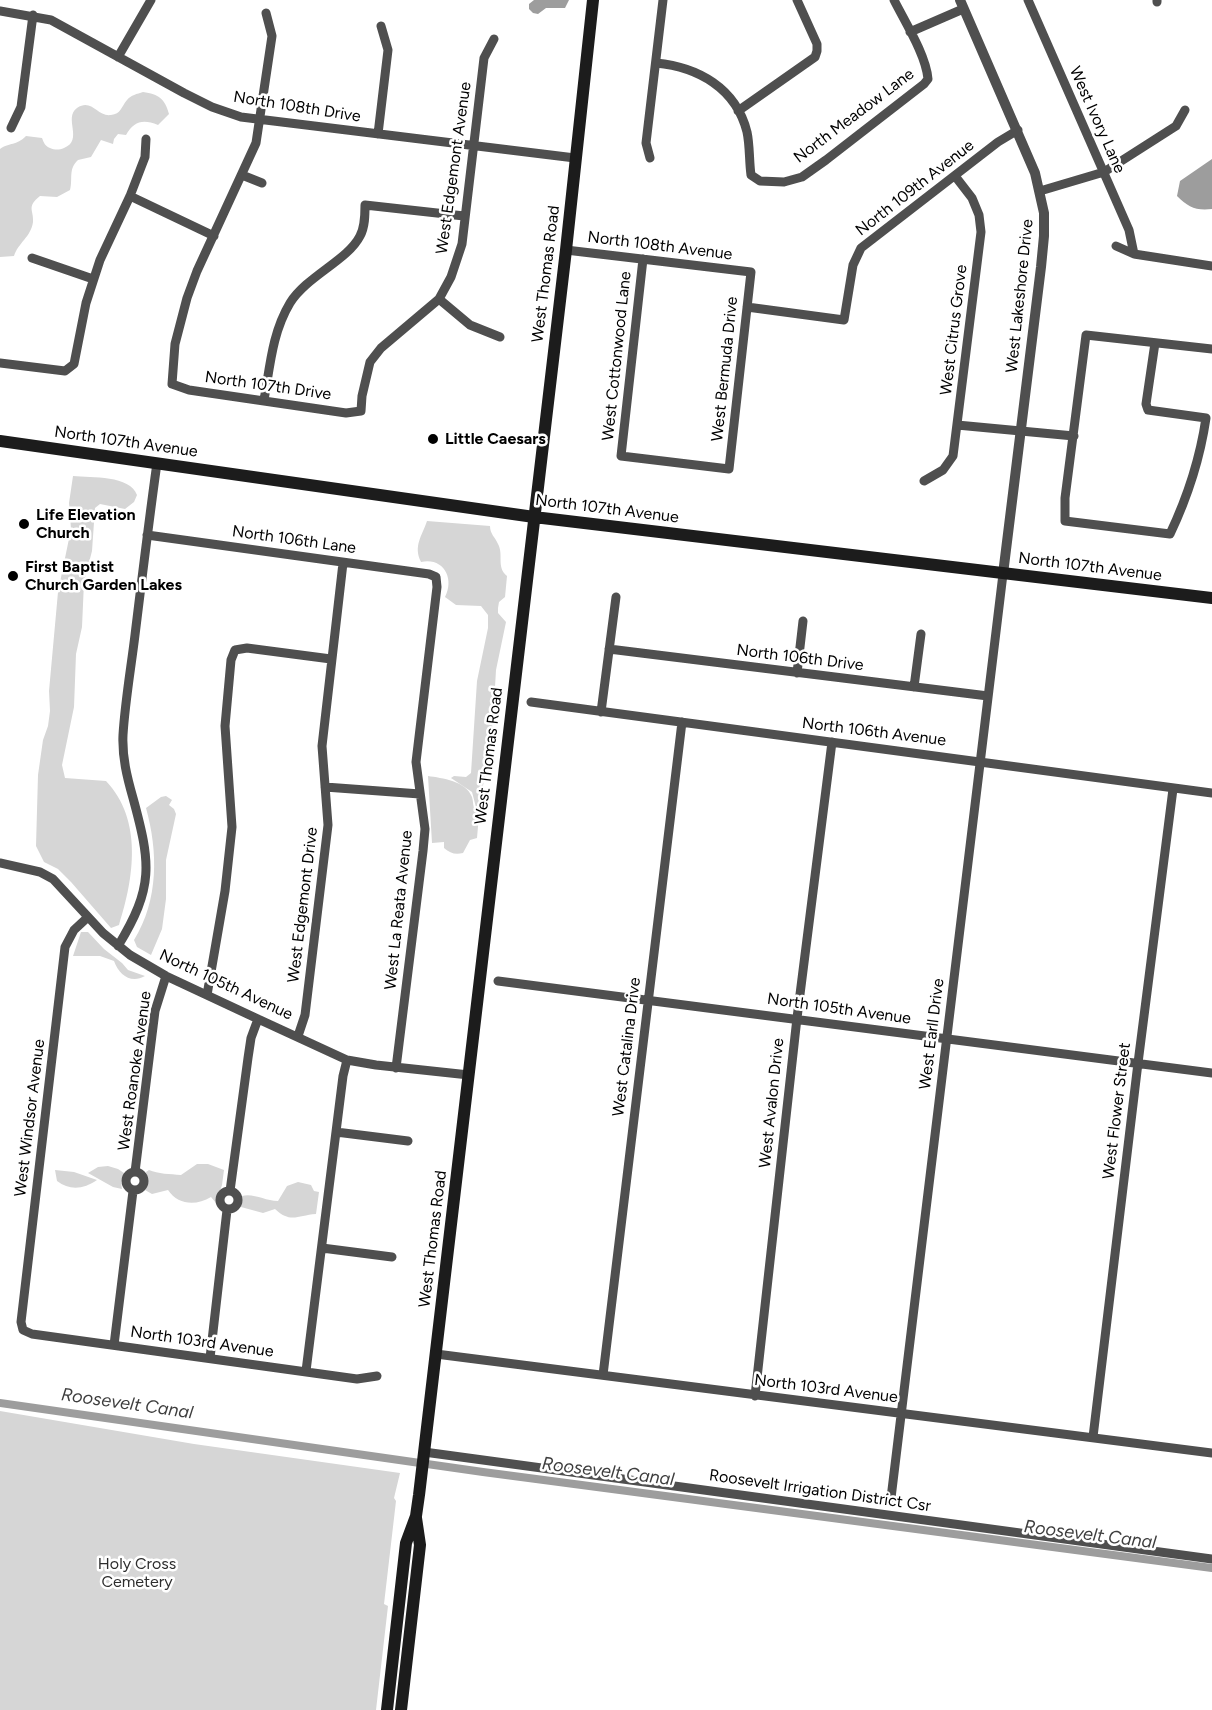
<!DOCTYPE html>
<html>
<head>
<meta charset="utf-8">
<style>
	body { margin:0 }
	canvas { display:block; background:#fff }
</style>
</head>
<body>
<canvas width="1212" height="1710"></canvas>
<script>
const ctx = document.querySelector('canvas').getContext('2d');
ctx.lineJoin = 'round';
function fillPath(path, color) { ctx.fillStyle = color; ctx.fill(path, 'evenodd'); }
function stroke(path, color, width, dash) { ctx.strokeStyle = color; ctx.lineWidth = width; ctx.lineCap = dash ? 'butt' : 'round'; ctx.setLineDash(dash || []); ctx.stroke(path); }
function write(font, color, halo, rows, align = 'center') {
  ctx.font = font + ' Figtree,sans-serif'; ctx.lineWidth = 5; ctx.setLineDash([]); ctx.textBaseline = 'middle'; ctx.strokeStyle = halo; ctx.fillStyle = color; for (const [text, x, y, turn = 0] of rows) {
    ctx.save(); ctx.translate(x, y); ctx.rotate((+turn || 0) * Math.PI / 180); ctx.textAlign = isNaN(turn) ? turn : align; if (halo) ctx.strokeText(text, 0, 0); ctx.fillText(text, 0, 0); ctx.restore();
  }
}
const green = new Path2D(`
	M143 92C159 94 165 99 169 114L158 125C143 119 134 121 126 135L118 134 114 139 113 144 101 140 91 157 78 160C68 169 73 179 70 190L57 197 40 196C26 207 34 210 33 222 31 237 18 243 14 256L0 257V149C10 142 16 146 26 136L42 138C44 143 45 146 50 148 55 150 59 150 64 148 84 140 63 118 77 108 92 98 97 117 111 115 121 114 121 107 127 100 131 95 137 94 143 92Z
	M73 476C92 478 130 475 137 495L134 502 125 509 100 504 95 508 92 551 84 582 82 627 76 654 74 707 62 765 65 778 106 781C143 820 134 878 119 925L111 928 71 882 58 869 44 862 36 846 38 775 43 740 48 726 50 711 49 691 58 592 71 529 69 503Z
	M427 521 490 526C490 534 495 537 498 544 504 555 496 567 507 576L505 597 499 602 498 608V613L506 622 496 670 493 721 479 812 477 811 472 792 451 778 454 776 466 777 471 773 477 681 488 628V615L481 606 456 605 445 597C455 578 443 557 421 562 413 546 422 536 427 521Z
	M428 776C442 778 466 781 472 797 474 804 472 809 479 815L477 838 470 840 463 853C455 855 450 853 444 848V842L432 843Z
	M166 796 172 800 169 805 174 809 176 814 166 860V899L162 929 151 955 137 947 134 940C159 900 158 851 146 808L161 797Z
	M81 932H88L104 949 122 963 128 970 145 976C131 984 119 975 114 961L100 956H73Z
	M197 1164H208L224 1170 222 1185 216 1203 211 1197C196 1206 178 1205 168 1190L152 1194 145 1190 148 1179 146 1172 149 1170C158 1174 170 1174 181 1175Z
	M108 1166 118 1169 124 1173 121 1182 122 1189 113 1187 88 1173 98 1167Z
	M55 1170 74 1172 97 1180C84 1189 70 1191 57 1181Z
	M298 1182 311 1185 314 1191 319 1192 316 1214C298 1215 291 1224 275 1209L263 1213 241 1207 242 1196C254 1193 265 1201 278 1201L287 1186Z
	M0 1411 194 1444 400 1473 394 1498 396 1501 384 1604 388 1606 376 1710H0Z`);
const water = new Path2D(`
	M534 0H569L565 8H546L538 14 533 13 529 9V4Z
	M1212 159V209C1196 211 1188 207 1177 196L1180 181Z`);
const canal = new Path2D(`
	M0 1403 483 1472 1212 1568`);
const minor = new Path2D(`
	M1028 0 1129 230 1134 254
	M1157 2V0
	M0 11 51 20 184 93 212 107 241 117 575 158
	M266 13 272 36 256 143 197 271 187 298 175 344 172 384 189 390 346 413 361 411 362 396 370 362 381 348 439 299 451 277 462 244 484 58 494 39
	M910 32 963 9
	M118 57 151 0
	M656 63C698 67 736 88 747 132 750 146 749 161 751 175L760 181 784 182 802 177 826 160 924 84 928 79C926 55 905 22 894 0
	M738 111 815 57 817 51V44L797 0
	M11 128 21 107 33 15
	M378 134 388 50 381 26
	M650 158 646 143 663 0
	M242 175 262 183
	M1040 191 1104 172 1176 126 1185 110
	M130 196 214 236
	M1116 246 1134 254 1212 266
	M566 250 751 272 729 469 621 456 643 259
	M32 258 93 279
	M439 299 470 325 500 337
	M747 307 844 320 853 265 861 248 998 142 1018 130
	M1155 343 1146 404 1148 410 1206 418C1200 459 1188 496 1170 534L1065 521V498L1086 335 1212 349
	M0 363 65 371 74 364 86 303 100 260 130 196 145 157 146 139
	M264 400C270 367 272 333 290 303 307 276 348 260 360 236 365 227 365 215 365 205L464 216
	M957 425 1074 436
	M924 481 943 470 953 456 981 232 979 215 972 198 955 176
	M147 535 429 574 436 577 437 587 416 762 425 829 423 851 396 1068
	M609 649 988 696
	M797 673 803 621
	M914 687 921 634
	M531 702 1212 793
	M601 712 616 597
	M325 787 420 794
	M0 863 40 872 53 879 103 933 130 955 166 976 258 1019 347 1060 376 1065 469 1075
	M88 917 74 930 65 947 21 1322 23 1330 32 1334 357 1379 377 1376
	M118 946C154 887 151 864 133 798 127 777 122 757 123 735 125 702 131 668 135 635 142 578 149 520 157 463
	M498 981 1212 1073
	M207 995 225 891 232 827 225 726 231 660 235 650 247 648 331 659
	M298 1036 305 1015 328 825 322 746 343 563
	M336 1132 408 1141
	M126 1181a9 9 0 1 1 18 0a9 9 0 1 1-18 0Z
	M135 1172 155 1011 166 976
	M220 1200a9 9 0 1 1 18 0a9 9 0 1 1-18 0Z
	M230 1191 248 1058 251 1038 258 1019
	M322 1248 392 1257
	M114 1345 133 1191
	M436 1354 1212 1453
	M210 1358 227 1210
	M306 1371 343 1076 347 1060
	M603 1375 682 722
	M755 1396 797 1018 832 742
	M1093 1437 1138 1063 1173 789
	M424 1452 1212 1559
	M891 1498 1003 574`);
const tertiary = new Path2D(`
	M960 0 1035 173 1044 213V236L1041 267 1003 574`);
const secondary = new Path2D(`
	M0 441 534 517 1212 598
	M387 1710 406 1543 416 1516 419 1495 566 250 593 0
	M401 1710 420 1545 416 1518`);
const markers = [
	[433,439,6,"#000"],
	[24,524,6,"#000"],
	[13,576,6,"#000"]
];
const streetNames = [
	["North 108th Drive",297,107,9],
	["North Meadow Lane",854,116,-37],
	["West Ivory Lane",1097,120,66],
	["West Edgemont Avenue",454,168,-82],
	["North 109th Avenue",915,188,-38],
	["North 108th Avenue",660,246,7],
	["West Thomas Road",546,274,-83],
	["West Lakeshore Drive",1020,296,-84],
	["West Citrus Grove",954,330,-83],
	["West Cottonwood Lane",617,356,-84],
	["West Bermuda Drive",725,369,-84],
	["North 107th Drive",268,386,8],
	["North 107th Avenue",126,442,8],
	["North 107th Avenue",607,509,7],
	["North 106th Lane",294,540,8],
	["North 107th Avenue",1090,567,7],
	["North 106th Drive",800,658,7],
	["North 106th Avenue",874,732,7],
	["West Thomas Road",489,756,-83],
	["West Edgemont Drive",303,905,-83],
	["West La Reata Avenue",399,910,-84],
	["North 105th Avenue",226,985,25],
	["North 105th Avenue",839,1009,8],
	["West Earll Drive",932,1034,-83],
	["West Catalina Drive",627,1047,-83],
	["West Roanoke Avenue",135,1071,-82],
	["West Avalon Drive",772,1103,-84],
	["West Flower Street",1117,1111,-83],
	["West Windsor Avenue",30,1118,-83],
	["West Thomas Road",433,1239,-83],
	["North 103rd Avenue",202,1342,8],
	["North 103rd Avenue",826,1389,7],
	["Roosevelt Irrigation District Csr",820,1491,8]
];
const poiNames = [
	["Little Caesars",445,439],
	["Life Elevation",36,515],
	["Church",36,533],
	["First Baptist",25,567],
	["Church Garden Lakes",25,585]
];
const parkNames = [
	["Holy Cross",137,1564],
	["Cemetery",137,1582]
];
const waterNames = [
	["Roosevelt Canal",127,1404,8],
	["Roosevelt Canal",608,1472,7],
	["Roosevelt Canal",1090,1535,7]
];
fillPath(green, '#d6d6d6');
fillPath(water, '#9d9d9d');
stroke(canal, '#9d9d9d', 8);
stroke(minor, '#4f4f4f', 9);
stroke(tertiary, '#4f4f4f', 10);
stroke(secondary, '#1c1c1c', 12);
for (const [x, y, r, color] of markers) { const dot = new Path2D(); dot.arc(x, y, r, 0, 2 * Math.PI); ctx.fillStyle = color; ctx.fill(dot); stroke(dot, '#fff', 2); }
write('16px', '#000', '#fff', streetNames);
write('bold 16px', '#000', '#fff', poiNames, 'left');
write('16px', '#2d2d2d', '#fff', parkNames);
write('italic 18px', '#3e3e3e', '#fff', waterNames);
</script>
</body>
</html>
